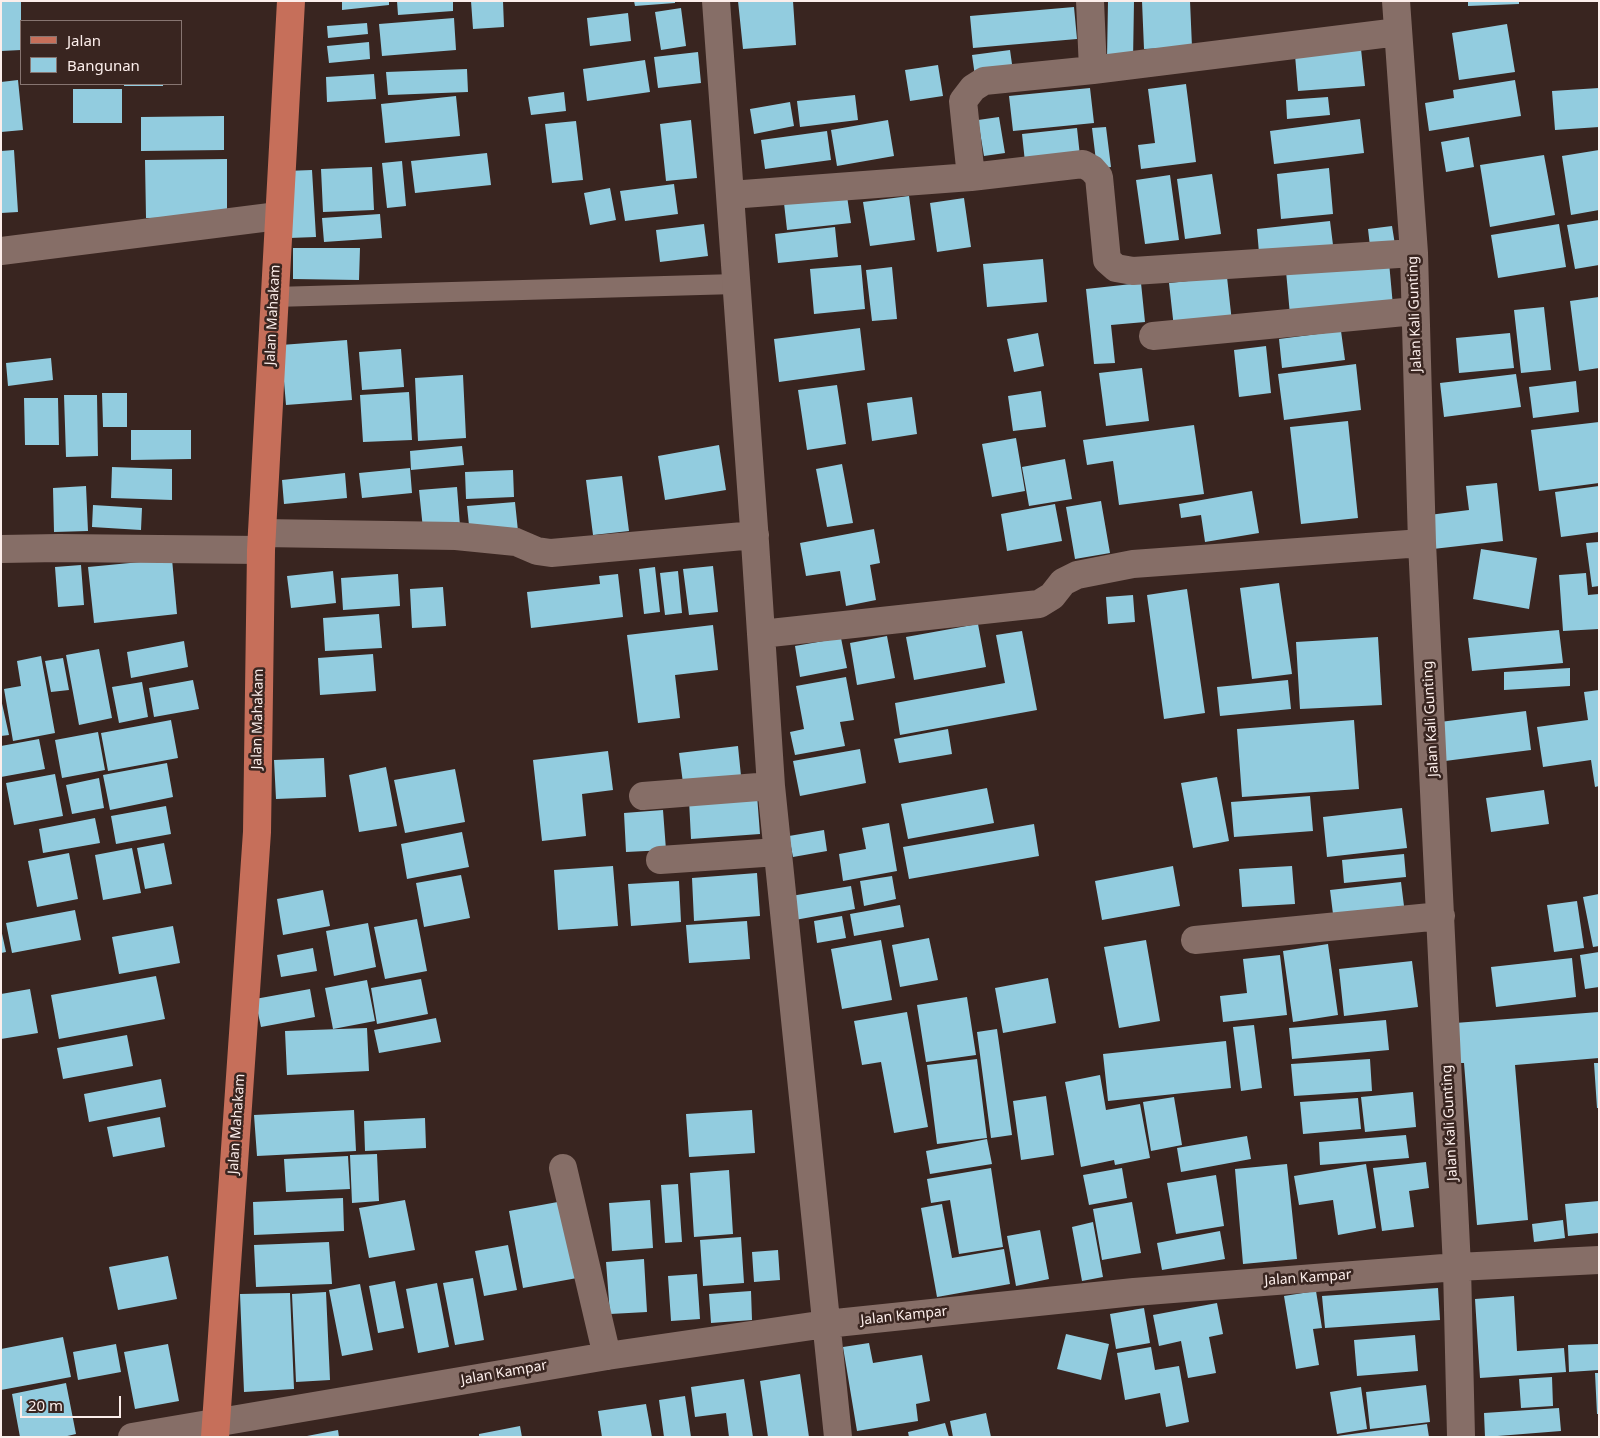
<!DOCTYPE html>
<html>
<head>
<meta charset="utf-8">
<style>
	body { margin:0 }
	#map { position:relative; width:1600px; height:1438px; overflow:hidden; background:#392520; font-family:"Noto Sans",sans-serif }
	canvas { display:block }
	.frame { position:absolute; inset:0; border:2px solid #fceeeb; pointer-events:none }
	.legend { position:absolute; left:20px; top:20px; width:162px; height:65px; box-sizing:border-box; background:#392520; border:1px solid #877571; margin:0; padding:6px 9px; list-style:none; font-size:15px; color:#fceeeb }
	.legend li { display:flex; align-items:center; gap:10px; height:25px }
	.legend b { width:25px; border:1px solid #877571 }
	.scale { position:absolute; left:20px; top:1396px; width:101px; height:22px; box-sizing:border-box; border:2px solid #fceeeb; border-top:0; padding-left:6px; font-size:15px; line-height:18px; white-space:nowrap; color:#fceeeb; -webkit-text-stroke:4px #392520; paint-order:stroke }
</style>
</head>
<body>
<div id="map">
<canvas width="1600" height="1438"></canvas>
<div class="frame"></div>
<ul class="legend">
<li><b style="height:6px;background:#c66f5a"></b>Jalan</li>
<li><b style="height:14px;background:#92ccdf"></b>Bangunan</li>
</ul>
<div class="scale">20 m</div>
</div>
<script>
const ctx = document.querySelector('canvas').getContext('2d');
ctx.lineJoin = 'round';
function fillPath(path, color) { ctx.fillStyle = color; ctx.fill(path, 'evenodd'); }
function stroke(path, color, width, dash) { ctx.strokeStyle = color; ctx.lineWidth = width; ctx.lineCap = dash ? 'butt' : 'round'; ctx.setLineDash(dash || []); ctx.stroke(path); }
function write(font, color, halo, rows, align = 'center') {
  ctx.font = font + ' "Noto Sans",sans-serif'; ctx.lineWidth = 5; ctx.setLineDash([]); ctx.textBaseline = 'middle'; ctx.strokeStyle = halo; ctx.fillStyle = color; for (const [text, x, y, turn = 0] of rows) {
    ctx.save(); ctx.translate(x, y); ctx.rotate((+turn || 0) * Math.PI / 180); ctx.textAlign = isNaN(turn) ? turn : align; if (halo) ctx.strokeText(text, 0, 0); ctx.fillText(text, 0, 0); ctx.restore();
  }
}
const building = new Path2D(`
	M1 1H21V50L1 51Z
	M342 1H389V5L342 10Z
	M397 1H453V11L398 15Z
	M471 1H503L504 27 473 29Z
	M634 1H675V3L635 6Z
	M738 1H793L796 45 743 49Z
	M1108 1H1134L1133 61 1107 60Z
	M1142 1H1190L1192 47 1144 49Z
	M1468 1H1519V4L1468 6Z
	M1074 7 1077 39 973 48 970 16Z
	M681 8 686 46 661 50 655 12Z
	M628 13 631 41 590 46 587 18Z
	M454 18 456 50 382 56 379 24Z
	M367 23 368 34 328 38 327 26Z
	M1507 24 1515 72 1459 80 1452 33Z
	M369 42 370 59 329 63 327 46Z
	M1361 49 1365 86 1298 91 1295 55Z
	M1010 50 1013 71 975 76 972 55Z
	M698 52 701 83 658 88 654 57Z
	M645 60 650 92 587 101 583 69Z
	M938 65 943 96 910 101 905 70Z
	M467 69 468 92 388 95 386 72Z
	M374 74 376 99 327 102 326 77Z
	M18 80 23 130 1 132V82Z
	M1515 80 1521 116 1429 131 1425 103 1454 98 1453 90Z
	M124 84H163V86H124Z
	M1186 84 1196 162 1141 169 1138 145 1155 143 1148 89Z
	M1090 88 1094 123 1013 131 1009 96Z
	M1599 88V127L1555 130 1552 91Z
	M73 89H122V123H73Z
	M564 92 566 111 531 115 528 97Z
	M855 95 858 120 800 127 797 101Z
	M456 96 460 136 385 143 381 104Z
	M1328 97 1330 115 1287 119 1286 100Z
	M790 102 794 126 754 134 750 109Z
	M224 116V150L141 151V117Z
	M999 117 1005 153 984 156 978 120Z
	M1360 119 1364 153 1274 164 1270 131Z
	M691 120 697 178 666 181 660 124Z
	M888 120 894 156 837 166 831 130Z
	M576 121 583 180 552 183 545 124Z
	M1106 127 1111 167 1097 169 1092 128Z
	M1077 128 1080 156 1025 162 1022 134Z
	M827 131 831 160 765 169 761 140Z
	M1469 137 1474 167 1446 172 1441 142Z
	M14 150 18 212 1 213V151Z
	M1599 150V210L1571 215 1562 156Z
	M487 153 491 185 415 193 411 161Z
	M1544 155 1555 215 1490 227 1480 165Z
	M227 159V217L146 218 145 160Z
	M402 161 406 206 387 208 382 163Z
	M372 167 374 210 323 212 321 169Z
	M1329 168 1333 214 1281 219 1277 174Z
	M312 170 316 237 289 238 286 171Z
	M1212 174 1221 234 1185 239 1177 179Z
	M1170 175 1179 240 1145 244 1136 180Z
	M674 184 678 214 625 221 620 191Z
	M610 188 616 220 590 225 584 193Z
	M847 196 851 223 787 230 784 203Z
	M909 196 915 240 870 246 863 202Z
	M964 198 971 247 937 252 930 203Z
	M380 214 382 238 324 242 322 218Z
	M1599 220V265L1575 269 1567 225Z
	M1330 221 1333 245 1259 253 1257 229Z
	M704 224 708 256 660 262 656 230Z
	M1559 224 1566 267 1498 278 1491 235Z
	M1392 226 1396 251 1371 255 1368 229Z
	M835 227 838 257 778 263 775 234Z
	M293 248H360L359 280 293 279Z
	M1043 259 1047 302 987 307 983 264Z
	M1389 262 1393 306 1290 315 1286 271Z
	M861 265 865 309 814 314 810 269Z
	M892 267 897 319 872 321 866 270Z
	M1227 277 1232 322 1174 328 1169 283Z
	M1141 283 1145 322 1111 325 1115 363 1094 364 1086 289Z
	M1599 297V368L1579 371 1570 301Z
	M1544 307 1551 370 1521 373 1514 310Z
	M860 328 865 370 779 382 774 339Z
	M1341 331 1345 360 1282 368 1279 339Z
	M1038 333 1044 366 1014 372 1007 339Z
	M1510 333 1514 368 1459 373 1456 338Z
	M347 340 352 400 286 405 281 345Z
	M1266 346 1271 393 1239 397 1234 350Z
	M401 349 404 387 362 390 359 352Z
	M51 358 53 380 8 386 6 363Z
	M1356 364 1361 410 1284 420 1278 374Z
	M1142 368 1149 421 1106 426 1099 373Z
	M1516 374 1521 407 1444 417 1440 383Z
	M463 375 466 438 418 441 415 378Z
	M1576 381 1579 412 1533 418 1529 387Z
	M837 385 846 444 807 450 798 390Z
	M1041 391 1046 427 1013 431 1008 396Z
	M409 392 412 440 363 442 360 395Z
	M102 393H127V427H103Z
	M64 395H97L98 456 66 457Z
	M912 397 917 434 872 441 867 403Z
	M24 398H58L59 445H25Z
	M1348 421 1358 518 1301 524 1290 427Z
	M1599 422V483L1539 491 1531 430Z
	M1194 425 1204 494 1119 505 1113 461 1087 465 1083 440Z
	M131 430H191V459L131 460Z
	M1016 438 1025 491 992 497 982 444Z
	M719 445 726 490 665 500 658 456Z
	M462 446 464 465 411 470 410 451Z
	M1065 459 1072 499 1029 506 1022 467Z
	M842 464 853 523 827 527 816 469Z
	M112 467 172 469V500L111 498Z
	M410 468 412 493 362 498 359 473Z
	M513 470 514 497 466 499 465 472Z
	M345 473 347 498 284 504 282 480Z
	M622 476 629 531 593 535 586 480Z
	M1497 483 1503 541 1433 549 1429 515 1469 510 1466 486Z
	M86 486 88 531 54 532 53 488Z
	M1599 486V532L1561 537 1555 492Z
	M457 487 460 526 423 529 419 490Z
	M1252 491 1259 533 1205 542 1201 515 1181 518 1179 504Z
	M1101 501 1110 553 1075 559 1066 507Z
	M515 502 518 531 470 535 467 506Z
	M1055 504 1062 541 1007 551 1001 514Z
	M93 505 142 508 141 530 92 527Z
	M874 529 880 563 870 565 876 600 846 606 840 571 806 576 800 543Z
	M1599 542V586L1592 587 1586 543Z
	M1481 549 1537 558 1529 609 1473 599Z
	M172 559 177 614 94 623 88 567Z
	M81 565 84 605 58 607 55 567Z
	M713 566 718 612 689 615 683 569Z
	M655 567 660 612 644 614 639 569Z
	M333 571 336 603 291 608 287 576Z
	M678 571 682 613 665 615 660 573Z
	M1586 573 1588 595 1599 594V629L1563 631 1559 575Z
	M398 574 400 606 343 610 341 578Z
	M618 574 623 617 531 628 527 592 600 584 599 576Z
	M1279 583 1292 674 1252 679 1240 588Z
	M443 587 446 626 412 628 410 589Z
	M1187 589 1205 713 1164 719 1147 595Z
	M1133 595 1135 622 1108 624 1106 597Z
	M379 614 382 648 325 651 323 618Z
	M978 624 986 667 914 680 906 637Z
	M713 625 718 670 675 675 680 718 638 723 627 635Z
	M1559 630 1563 663 1472 671 1468 638Z
	M1022 631 1037 710 900 735 895 703 1005 683 996 635Z
	M887 636 895 678 857 685 850 643Z
	M1378 637 1382 705 1300 709 1296 642Z
	M841 638 847 668 800 677 795 646Z
	M184 641 188 667 131 678 127 652Z
	M99 649 112 718 79 725 66 655Z
	M373 654 376 691 320 695 318 658Z
	M41 656 55 733 13 741 4 689 21 686 17 661Z
	M63 658 69 690 51 692 45 661Z
	M1570 668V686L1504 690V672Z
	M846 677 854 720 840 722 845 746 795 755 790 732 804 729 796 686Z
	M193 680 199 709 154 717 149 688Z
	M1288 680 1291 709 1220 716 1217 687Z
	M142 682 148 717 119 723 112 687Z
	M1599 690V786L1595 787 1591 760 1543 767 1537 727 1588 720 1584 692Z
	M1 699 9 735 1 736Z
	M1526 711 1531 750 1445 761 1440 722Z
	M171 720 178 758 108 771 101 733Z
	M1354 720 1359 789 1242 797 1237 729Z
	M948 729 952 754 899 763 894 739Z
	M98 732 105 770 62 778 55 740Z
	M39 739 45 769 1 777V746Z
	M738 746 741 776 683 783 679 753Z
	M860 749 866 783 800 796 793 761Z
	M608 751 613 790 582 794 586 836 542 841 533 760Z
	M324 758 326 797 276 799 274 760Z
	M167 763 173 797 110 810 103 775Z
	M386 767 397 826 359 832 349 775Z
	M455 769 465 822 405 833 394 780Z
	M55 774 63 816 14 825 6 783Z
	M1217 777 1229 841 1193 848 1181 783Z
	M99 778 104 808 72 814 66 785Z
	M987 788 994 823 908 839 901 804Z
	M1544 790 1549 824 1491 832 1486 798Z
	M757 795 760 834 691 839 689 800Z
	M1310 796 1313 831 1234 837 1231 802Z
	M166 806 171 834 116 844 111 816Z
	M1402 808 1407 848 1327 857 1323 817Z
	M663 810 666 850 626 852 624 813Z
	M95 818 100 843 43 853 39 829Z
	M889 823 897 871 843 881 839 854 866 849 862 828Z
	M1034 824 1039 856 909 879 903 847Z
	M824 830 827 851 793 857 789 836Z
	M462 832 469 867 407 879 401 844Z
	M164 843 172 884 145 889 137 848Z
	M132 848 141 893 103 900 95 855Z
	M69 853 78 899 37 907 28 861Z
	M1404 854 1406 877 1344 883 1342 860Z
	M613 866 618 926 558 930 554 870Z
	M1173 866 1180 906 1102 920 1095 881Z
	M1292 866 1295 904 1242 907 1239 869Z
	M757 873 760 916 694 921 692 878Z
	M461 875 470 918 424 927 416 883Z
	M892 876 896 899 864 906 860 881Z
	M679 881 681 922 631 926 628 884Z
	M1401 882 1404 906 1333 914 1330 890Z
	M851 886 855 909 795 920 791 896Z
	M323 890 330 926 283 935 277 899Z
	M1599 894V946L1593 947 1583 897Z
	M1577 901 1584 948 1554 952 1547 905Z
	M900 905 904 927 854 936 850 914Z
	M75 910 81 940 12 953 6 923Z
	M842 916 846 938 817 943 814 921Z
	M417 919 427 971 385 979 374 927Z
	M747 921 750 959 689 963 686 925Z
	M368 923 376 967 334 976 326 931Z
	M173 926 180 963 119 974 112 937Z
	M1 929 6 952 1 953Z
	M929 938 938 980 900 987 892 945Z
	M881 940 892 1000 842 1009 831 949Z
	M1146 940 1160 1021 1119 1028 1104 947Z
	M1328 944 1338 1015 1293 1022 1283 951Z
	M313 948 317 971 281 977 277 955Z
	M1599 952V987L1585 989 1580 955Z
	M1280 955 1287 1015 1223 1022 1220 996 1247 993 1243 959Z
	M1572 958 1576 997 1496 1007 1491 967Z
	M1412 961 1418 1007 1344 1016 1339 969Z
	M156 976 165 1019 59 1039 51 995Z
	M1048 978 1056 1023 1003 1033 995 988Z
	M421 979 428 1014 377 1024 371 988Z
	M367 980 375 1021 333 1029 325 988Z
	M30 989 38 1033 1 1039V994Z
	M310 989 315 1017 261 1027 255 999Z
	M967 997 976 1055 926 1062 917 1005Z
	M907 1012 928 1127 894 1133 881 1062 862 1065 854 1021Z
	M1599 1012V1058L1515 1065 1528 1220 1477 1225 1464 1063H1459L1455 1023Z
	M436 1018 441 1042 379 1053 374 1030Z
	M1386 1020 1389 1050 1292 1059 1289 1028Z
	M1254 1025 1262 1088 1241 1091 1233 1027Z
	M367 1028 369 1071 287 1075 285 1031Z
	M997 1029 1012 1135 991 1138 977 1032Z
	M127 1035 133 1066 63 1079 57 1048Z
	M1226 1041 1231 1088 1108 1101 1103 1054Z
	M977 1059 987 1138 937 1144 927 1065Z
	M1370 1059 1372 1091 1294 1096 1291 1064Z
	M1594 1063H1599V1108H1597Z
	M1100 1075 1106 1110 1140 1104 1150 1158 1115 1165 1114 1160 1081 1167 1065 1082Z
	M161 1079 166 1107 89 1122 84 1094Z
	M1413 1092 1416 1127 1365 1132 1361 1097Z
	M1046 1096 1054 1155 1021 1160 1013 1101Z
	M1174 1097 1182 1145 1151 1151 1143 1102Z
	M1358 1098 1361 1129 1303 1134 1300 1102Z
	M354 1110 356 1151 257 1156 254 1115Z
	M752 1110 755 1153 689 1157 686 1114Z
	M160 1117 165 1147 113 1157 107 1127Z
	M425 1118 426 1148 365 1151 364 1121Z
	M1406 1135 1409 1158 1320 1165 1319 1142Z
	M1247 1136 1251 1159 1181 1172 1177 1148Z
	M987 1139 992 1164 930 1174 926 1151Z
	M377 1154 379 1201 352 1203 350 1155Z
	M348 1156 350 1189 286 1192 284 1159Z
	M1426 1162 1429 1188 1409 1191 1414 1227 1382 1231 1373 1168Z
	M1287 1164 1297 1259 1243 1264 1235 1169Z
	M1366 1164 1376 1228 1338 1235 1333 1200 1299 1205 1294 1176Z
	M991 1168 1003 1247 959 1254 950 1200 931 1203 927 1179Z
	M1122 1168 1127 1198 1089 1205 1083 1175Z
	M729 1170 733 1234 694 1237 690 1173Z
	M1216 1175 1224 1226 1176 1234 1167 1183Z
	M678 1184 682 1242 665 1243 661 1185Z
	M343 1198 344 1231 254 1235 253 1202Z
	M405 1200 415 1250 369 1258 359 1208Z
	M650 1200 653 1248 612 1251 609 1203Z
	M563 1201 577 1278 523 1288 509 1211Z
	M1599 1201V1233L1568 1236 1565 1204Z
	M1132 1202 1141 1253 1102 1260 1093 1209Z
	M942 1204 952 1258 1004 1249 1010 1284 937 1297 921 1208Z
	M1563 1220 1565 1238 1534 1242 1532 1224Z
	M1093 1222 1103 1277 1082 1281 1072 1227Z
	M1040 1230 1049 1279 1016 1286 1007 1236Z
	M1220 1231 1225 1259 1162 1270 1157 1243Z
	M741 1237 744 1283 703 1286 700 1240Z
	M329 1242 332 1284 256 1287 254 1245Z
	M508 1245 517 1290 484 1296 475 1251Z
	M778 1250 780 1280 754 1282 752 1252Z
	M168 1256 177 1299 118 1310 109 1267Z
	M644 1259 647 1312 610 1314 606 1262Z
	M697 1274 700 1319 671 1321 668 1276Z
	M473 1278 484 1340 455 1345 443 1283Z
	M395 1281 404 1328 378 1333 369 1286Z
	M437 1283 449 1347 418 1353 406 1289Z
	M360 1284 373 1350 342 1356 329 1290Z
	M1438 1288 1440 1320 1325 1328 1322 1296Z
	M751 1291 752 1320 711 1323 709 1294Z
	M1316 1291 1322 1328 1313 1329 1319 1365 1296 1369 1284 1296Z
	M326 1292 330 1380 296 1382 292 1294Z
	M290 1293 294 1389 244 1392 240 1294Z
	M1514 1296 1517 1351 1564 1348 1566 1372 1480 1378 1475 1299Z
	M1217 1303 1223 1334 1209 1337 1216 1373 1188 1378 1181 1341 1159 1346 1153 1315Z
	M1144 1308 1150 1343 1116 1349 1110 1314Z
	M1066 1334 1109 1344 1101 1380 1057 1369Z
	M1415 1335 1418 1371 1357 1376 1354 1340Z
	M63 1337 71 1377 1 1390V1349Z
	M869 1343 873 1363 922 1355 930 1401 916 1404 918 1421 857 1431 843 1347Z
	M116 1344 121 1372 78 1380 73 1352Z
	M168 1344 179 1401 135 1409 124 1352Z
	M1599 1344V1370L1569 1372 1568 1345Z
	M1151 1347 1155 1370 1179 1366 1189 1422 1166 1427 1160 1393 1125 1400 1117 1353Z
	M1595 1373H1599V1414H1597Z
	M800 1374 809 1437H768L760 1381Z
	M1552 1377 1553 1406 1521 1408 1519 1379Z
	M744 1379 753 1437H729L726 1413 695 1417 691 1387Z
	M66 1383 76 1434 63 1437H20L12 1394Z
	M1426 1385 1430 1422 1370 1429 1366 1392Z
	M1361 1387 1367 1429 1337 1434 1330 1392Z
	M685 1396 691 1437H664L659 1400Z
	M646 1404 652 1437H602L598 1411Z
	M1559 1408 1561 1431 1485 1437 1484 1413Z
	M986 1413 991 1437H953L950 1421Z
	M945 1423 949 1437H909L908 1432Z
	M1427 1424 1429 1437H1337V1436Z
	M520 1426 522 1437H479V1434Z
	M338 1430 339 1437H307V1436Z`);
const service = new Path2D(`
	M274 297 736 284`);
const minor = new Path2D(`
	M716 1 755 542 771 786 838 1437
	M1090 1 1093 70 1398 32
	M1396 1 1414 253 1422 543 1457 1267 1461 1437
	M971 177 1083 164 1092 169 1099 177 1107 260 1116 268 1133 271 1414 253
	M730 195 971 177 963 101 973 88 984 81 1093 70
	M1 251 278 216
	M1153 336 1415 311
	M262 533 456 536 516 542 537 551 551 553 755 535
	M1 549 59 548 261 550
	M761 634 1039 604 1052 596 1063 582 1077 575 1133 564 1422 543
	M643 796 771 786
	M660 860 778 852
	M1195 940 1441 916
	M563 1168 607 1356
	M132 1437 607 1356 826 1324 1134 1292 1457 1267 1599 1260`);
const primary = new Path2D(`
	M215 1437 257 832 261 550 291 1`);
const streetNames = [
	["Jalan Kali Gunting",1415,314,-92],
	["Jalan Mahakam",273,315,-87],
	["Jalan Mahakam",258,719,-89],
	["Jalan Kali Gunting",1431,719,-93],
	["Jalan Kali Gunting",1450,1123,-93],
	["Jalan Mahakam",237,1124,-86],
	["Jalan Kampar",1308,1278,-4],
	["Jalan Kampar",904,1316,-6],
	["Jalan Kampar",504,1373,-10]
];
fillPath(building, '#92ccdf');
stroke(service, '#866e67', 20);
stroke(minor, '#866e67', 28);
stroke(primary, '#c66f5a', 28);
write('14px', '#fceeeb', '#392520', streetNames);
</script>
</body>
</html>
